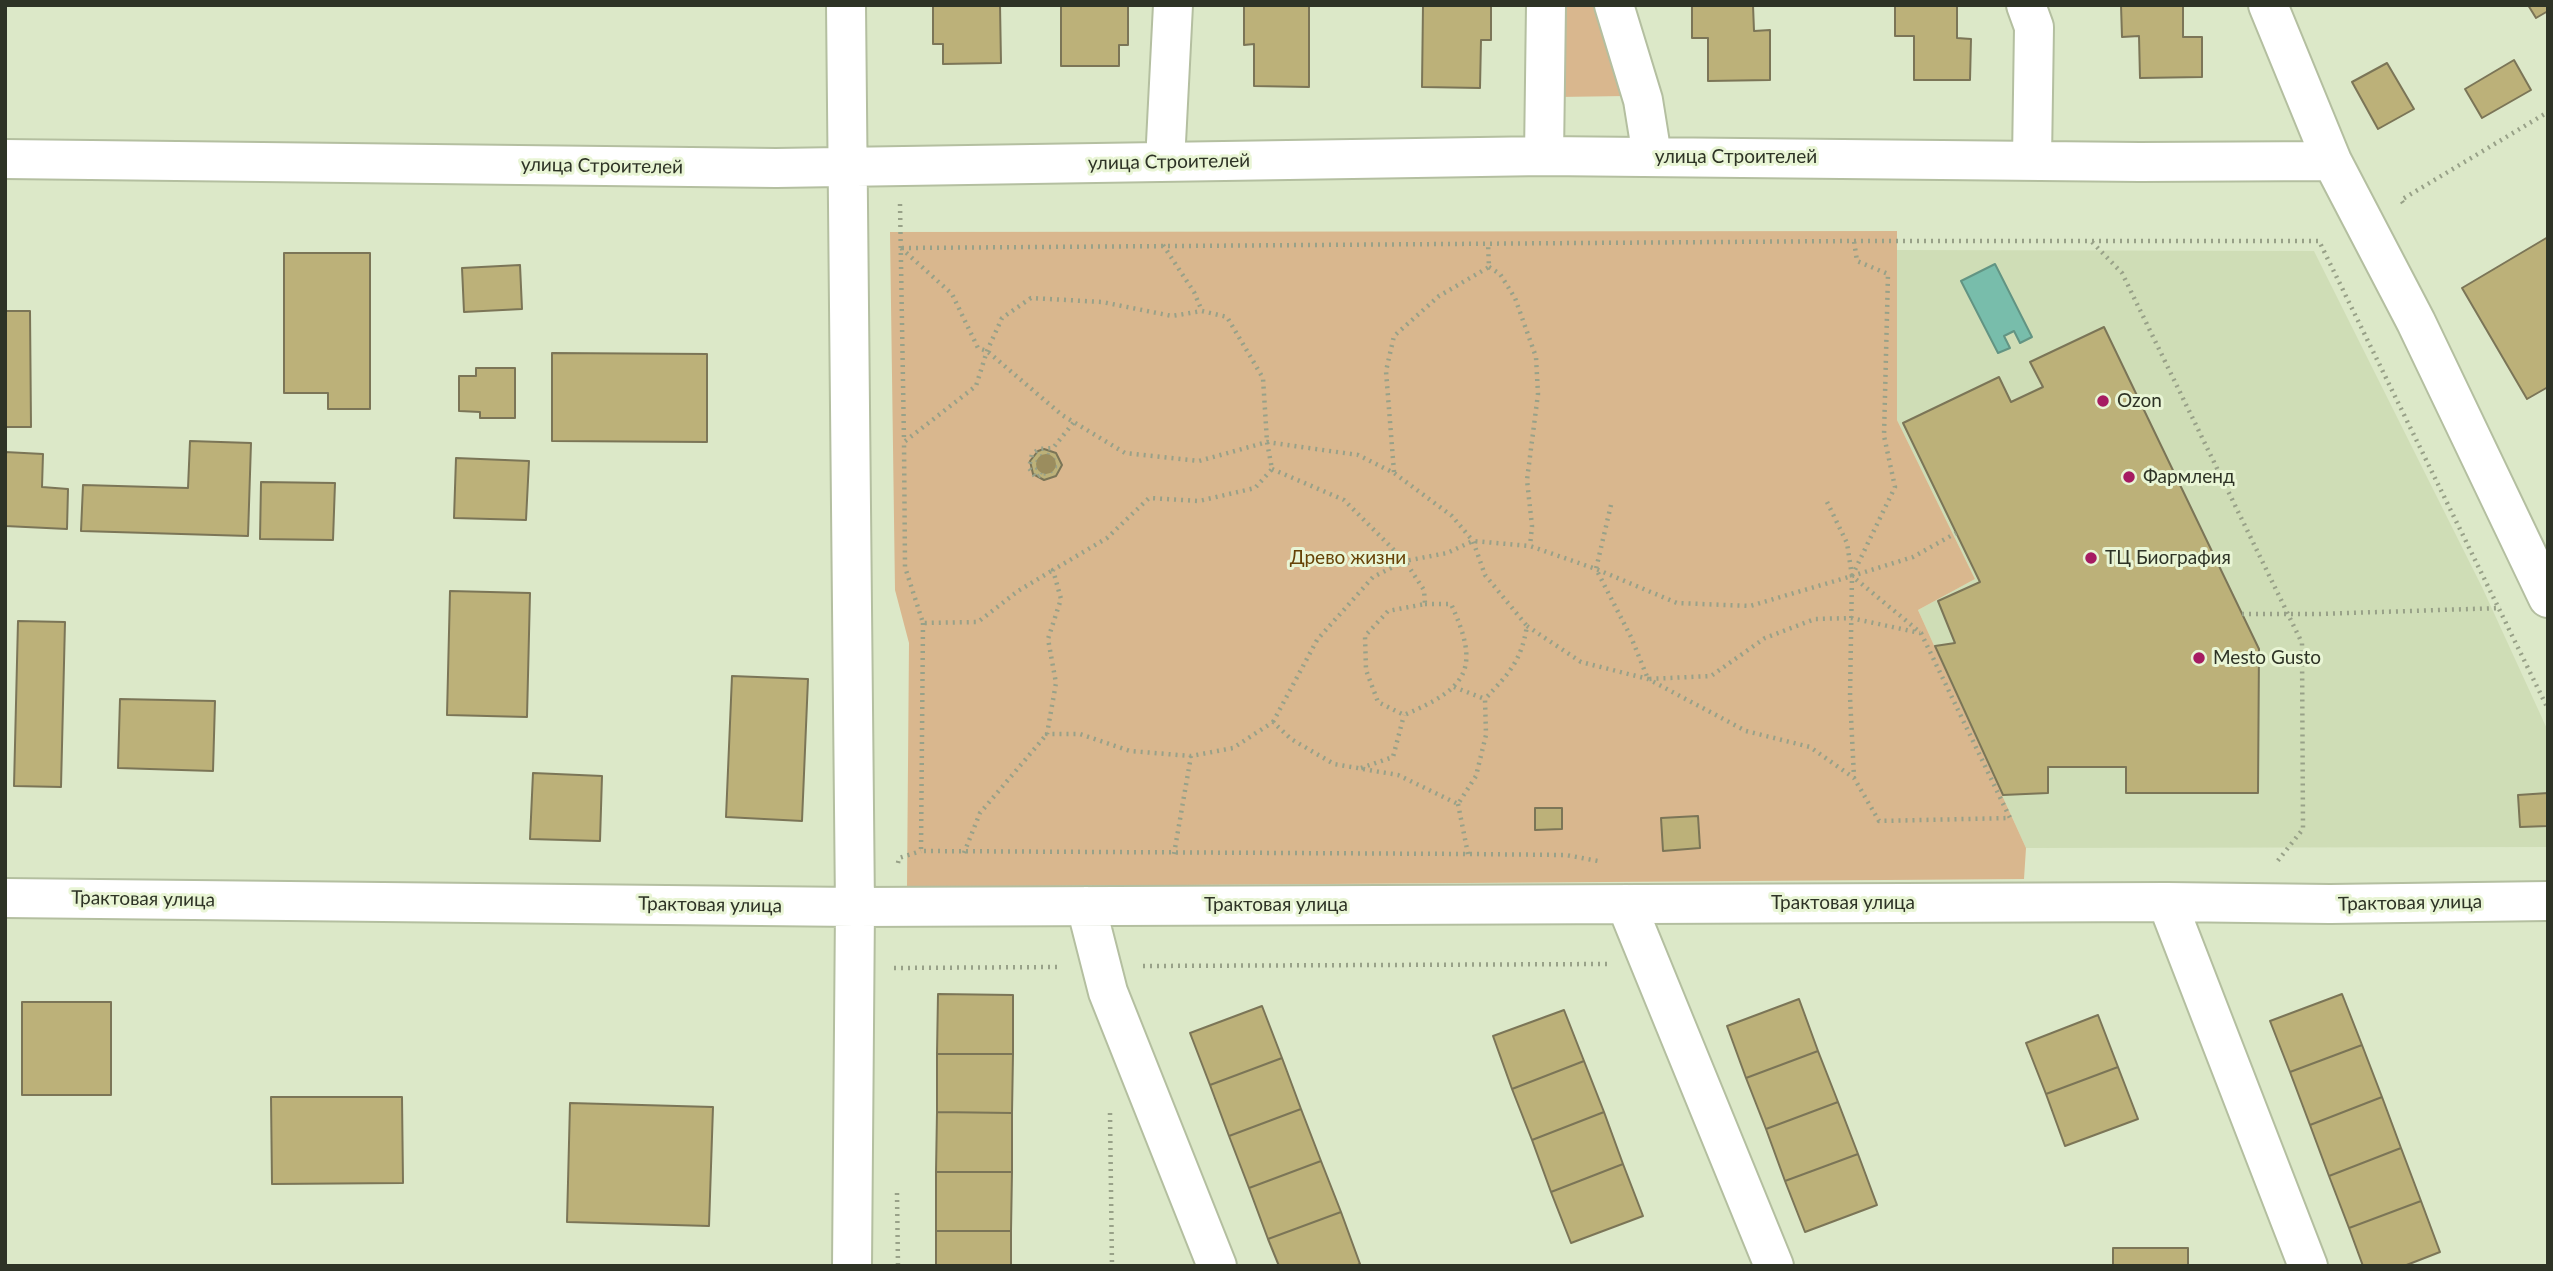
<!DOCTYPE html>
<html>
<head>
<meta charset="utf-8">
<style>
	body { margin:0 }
	#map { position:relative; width:2553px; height:1271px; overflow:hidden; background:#dce8c8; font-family:Lato,sans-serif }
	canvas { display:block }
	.frame { position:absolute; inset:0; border:7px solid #2e3326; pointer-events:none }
</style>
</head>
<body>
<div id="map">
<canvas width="2553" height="1271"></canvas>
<div class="frame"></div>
</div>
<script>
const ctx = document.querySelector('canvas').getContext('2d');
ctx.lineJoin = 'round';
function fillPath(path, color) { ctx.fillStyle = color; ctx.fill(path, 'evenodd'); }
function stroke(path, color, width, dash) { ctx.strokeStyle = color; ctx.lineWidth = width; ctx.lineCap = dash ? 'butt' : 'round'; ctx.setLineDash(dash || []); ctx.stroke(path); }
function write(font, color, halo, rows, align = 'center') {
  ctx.font = font + ' Lato,sans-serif'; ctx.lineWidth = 6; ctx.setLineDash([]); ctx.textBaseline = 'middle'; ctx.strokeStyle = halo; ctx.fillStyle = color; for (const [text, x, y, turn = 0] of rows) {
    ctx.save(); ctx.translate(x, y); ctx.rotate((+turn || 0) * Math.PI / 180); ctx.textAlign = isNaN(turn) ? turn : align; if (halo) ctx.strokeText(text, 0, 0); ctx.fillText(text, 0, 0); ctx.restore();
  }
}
const built = new Path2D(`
	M1897 250 2314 251 2482 587 2548 731V847L2026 848 1918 610 1975 579 1897 420Z`);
const green = new Path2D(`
	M1558 5H1598L1626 96 1557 97Z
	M1897 231V420L1975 579 1918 610 2026 848 2024 879 907 887 909 643 895 590 890 232Z`);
const water = new Path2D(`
	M1995 264 2032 337 2020 343 2014 331 2004 336 2010 348 1998 353 1961 281Z`);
const building = new Path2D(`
	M933 5H1000L1001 63 943 64V44H933Z
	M1061 5H1128V45H1119V66H1061Z
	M1244 5H1309V87L1254 86V44L1244 45Z
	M1423 5H1491V40H1481L1480 88 1422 87Z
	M1692 5H1753L1754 31 1770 30V80L1708 81V38H1692Z
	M1895 5H1957V38L1971 39 1970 80H1914V36H1895Z
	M2121 5H2183V37H2202V77L2140 78 2139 36 2122 37Z
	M2528 5H2548V11L2536 18Z
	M2514 60 2531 90 2482 118 2465 89Z
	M2387 63 2414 109 2378 129 2352 82Z
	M2548 237V387L2527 399 2462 288Z
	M284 253H370V409H328V393H284Z
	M520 265 522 309 464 312 462 268Z
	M5 311H30L31 427H5Z
	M2104 327 2259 649 2258 793H2126V767H2048V793L2003 795 1935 646 1955 643 1938 601 1980 582 1903 423 1999 377 2011 402 2043 387 2030 362Z
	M552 353 707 354V442L552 441Z
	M476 368H515V418H480V412L459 411V376H476Z
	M190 441 251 443 248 536 81 531 83 485 188 488Z
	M1044 449 1056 453 1062 465 1056 476 1044 480 1033 474 1030 461 1038 451Z
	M5 452 43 454 42 487 68 489 67 529 5 526Z
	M456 458 529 461 526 520 454 518Z
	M261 482 335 483 333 540 260 539Z
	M450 591 530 593 527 717 447 715Z
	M18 621 65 622 61 787 14 786Z
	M732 676 808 679 802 821 726 817Z
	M120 699 215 701 213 771 118 768Z
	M533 773 602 776 600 841 530 839Z
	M2548 793V826L2520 827 2518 795Z
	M1535 808H1562V829L1535 830Z
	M1698 816 1700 848 1663 851 1661 818Z
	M938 994 1013 995V1054H937Z
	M2342 994 2362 1045 2290 1072 2270 1021Z
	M1799 999 1818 1051 1746 1078 1727 1026Z
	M22 1002H111V1095H22Z
	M1262 1006 1282 1058 1210 1085 1190 1033Z
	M1564 1010 1584 1061 1512 1089 1493 1036Z
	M2098 1015 2118 1067 2046 1094 2026 1043Z
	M2362 1045 2382 1097 2310 1125 2290 1072Z
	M1818 1051 1838 1102 1766 1129 1746 1078Z
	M937 1054H1013L1012 1113 937 1112Z
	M1282 1058 1301 1109 1229 1136 1210 1085Z
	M1584 1061 1604 1112 1532 1140 1512 1089Z
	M2118 1067 2138 1119 2065 1146 2046 1094Z
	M271 1097H402L403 1183 272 1184Z
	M2382 1097 2401 1148 2329 1176 2310 1125Z
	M1838 1102 1858 1154 1785 1181 1766 1129Z
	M570 1103 713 1107 709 1226 567 1222Z
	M1301 1109 1321 1161 1249 1188 1229 1136Z
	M937 1112 1012 1113V1172H936Z
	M1604 1112 1623 1164 1551 1192 1532 1140Z
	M2401 1148 2421 1201 2349 1228 2329 1176Z
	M1858 1154 1877 1205 1805 1232 1785 1181Z
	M1321 1161 1341 1212 1268 1239 1249 1188Z
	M1623 1164 1643 1216 1571 1243 1551 1192Z
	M936 1172H1012L1011 1231H936Z
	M2421 1201 2440 1252 2404 1266H2363L2349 1228Z
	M1341 1212 1360 1264 1355 1266H1279L1268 1239Z
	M936 1231H1011V1266H936Z
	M2113 1248H2188V1266H2113Z`);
const path = new Path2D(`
	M2403 203 2401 200 2548 112
	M900 204 904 441
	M2092 242 2122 273 2302 643 2303 829 2276 863
	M1163 245 1194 292 1202 311
	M901 248 952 294 978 348 987 351 1062 415 1125 453 1199 461 1267 442 1358 455 1394 473 1452 516 1473 541 1485 575 1527 626C1521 662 1509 673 1485 699L1486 735 1476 776 1458 804 1398 775 1334 764 1291 739 1273 722 1233 748 1191 756 1130 751 1080 734H1047L1056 683 1048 639 1061 599 1053 570 1107 538 1149 498 1199 501 1255 488 1272 469 1267 442 1263 378 1227 317 1202 311 1172 316 1102 302 1031 298 1002 318 987 351 976 386 904 442 905 567 923 623 978 622 1018 591 1053 570
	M902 248 1854 241H2319L2548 709
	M1489 267 1500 274 1515 298 1536 357 1538 394 1527 480 1532 526 1530 546
	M1272 469 1344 500 1405 561 1424 590 1425 604
	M1394 472 1386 371 1394 336 1439 296 1489 267 1488 243
	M1043 473 1036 467 1039 457 1048 455 1053 458 1055 467 1048 474 1043 473 1036 478 1029 468 1032 454 1039 449 1053 448 1074 422
	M1827 502 1847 543 1852 576 1850 697 1854 777
	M1611 505 1596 569 1631 637 1648 679 1711 676 1765 638 1815 619 1851 618 1920 633
	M1425 604H1451C1481 669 1468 688 1404 715L1378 702 1366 670 1365 636 1388 611Z
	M2242 614H2318L2501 608
	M923 623 921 851 1468 854 1566 855 1598 861
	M1527 626 1581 662 1648 679 1746 731 1810 747 1854 778 1879 821 2010 818 1921 633 1852 576 1913 557 1956 533
	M1454 687 1485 699
	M1273 722 1317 640 1373 577 1405 561 1447 553 1473 541 1530 546 1596 569 1677 603 1750 606 1852 576 1895 487 1884 436 1888 274 1857 261 1854 241
	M1361 768 1393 757 1404 715
	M1458 804 1468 854
	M964 853 980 813 1047 734
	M1174 854 1191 756
	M898 863 899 858 921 851
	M1143 966 1607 964
	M894 968 1061 967
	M1110 1113 1112 1266
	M897 1193 898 1266`);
const minor = new Path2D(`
	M846 5 855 907 852 1266
	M1614 5 1643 100 1652 156
	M2026 5 2034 27 2032 159
	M2268 5 2332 161 2416 322 2548 598
	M1544 156 1546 5
	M5 159 776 168 1544 156 2140 162 2332 161
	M1165 162 1173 5
	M5 898 855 907 2167 902 2330 904 2548 901
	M2167 902 2308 1266
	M1626 904 1774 1266
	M1086 906 1108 992 1217 1266`);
const trees = [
	[1046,464]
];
const markers = [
	[2103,401,7,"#a61c62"],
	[2129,477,7,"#a61c62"],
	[2091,558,7,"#a61c62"],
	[2199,658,7,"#a61c62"]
];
const streetNames = [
	["улица Строителей",1736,157],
	["улица Строителей",1169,162,-1],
	["улица Строителей",602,166,1],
	["Трактовая улица",143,899,1],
	["Трактовая улица",1843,903],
	["Трактовая улица",2410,903,-1],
	["Трактовая улица",710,905,1],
	["Трактовая улица",1276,905]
];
const poiNames = [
	["Ozon",2117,401],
	["Фармленд",2143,477],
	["ТЦ Биография",2105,558],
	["Mesto Gusto",2213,658]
];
const parkNames = [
	["Древо жизни",1348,558]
];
fillPath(built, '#cfddb6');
fillPath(green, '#d9b78e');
fillPath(water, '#78bdab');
stroke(water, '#629483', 2);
fillPath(building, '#bcb179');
stroke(building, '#7b7557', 2);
stroke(minor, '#b4bfa0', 42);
stroke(path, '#98a188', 4.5, [2, 5]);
stroke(minor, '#fff', 38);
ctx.fillStyle = '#9b8d5e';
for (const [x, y] of trees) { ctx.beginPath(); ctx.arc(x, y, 10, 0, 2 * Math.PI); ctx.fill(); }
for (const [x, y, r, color] of markers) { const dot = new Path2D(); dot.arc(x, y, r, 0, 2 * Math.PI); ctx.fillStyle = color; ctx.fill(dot); stroke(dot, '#e9f5d5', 2.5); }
write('19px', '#2e3326', '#e9f5d5', streetNames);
write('19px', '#2e3326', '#e9f5d5', poiNames, 'left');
write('19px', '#664207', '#e9f5d5', parkNames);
</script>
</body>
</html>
